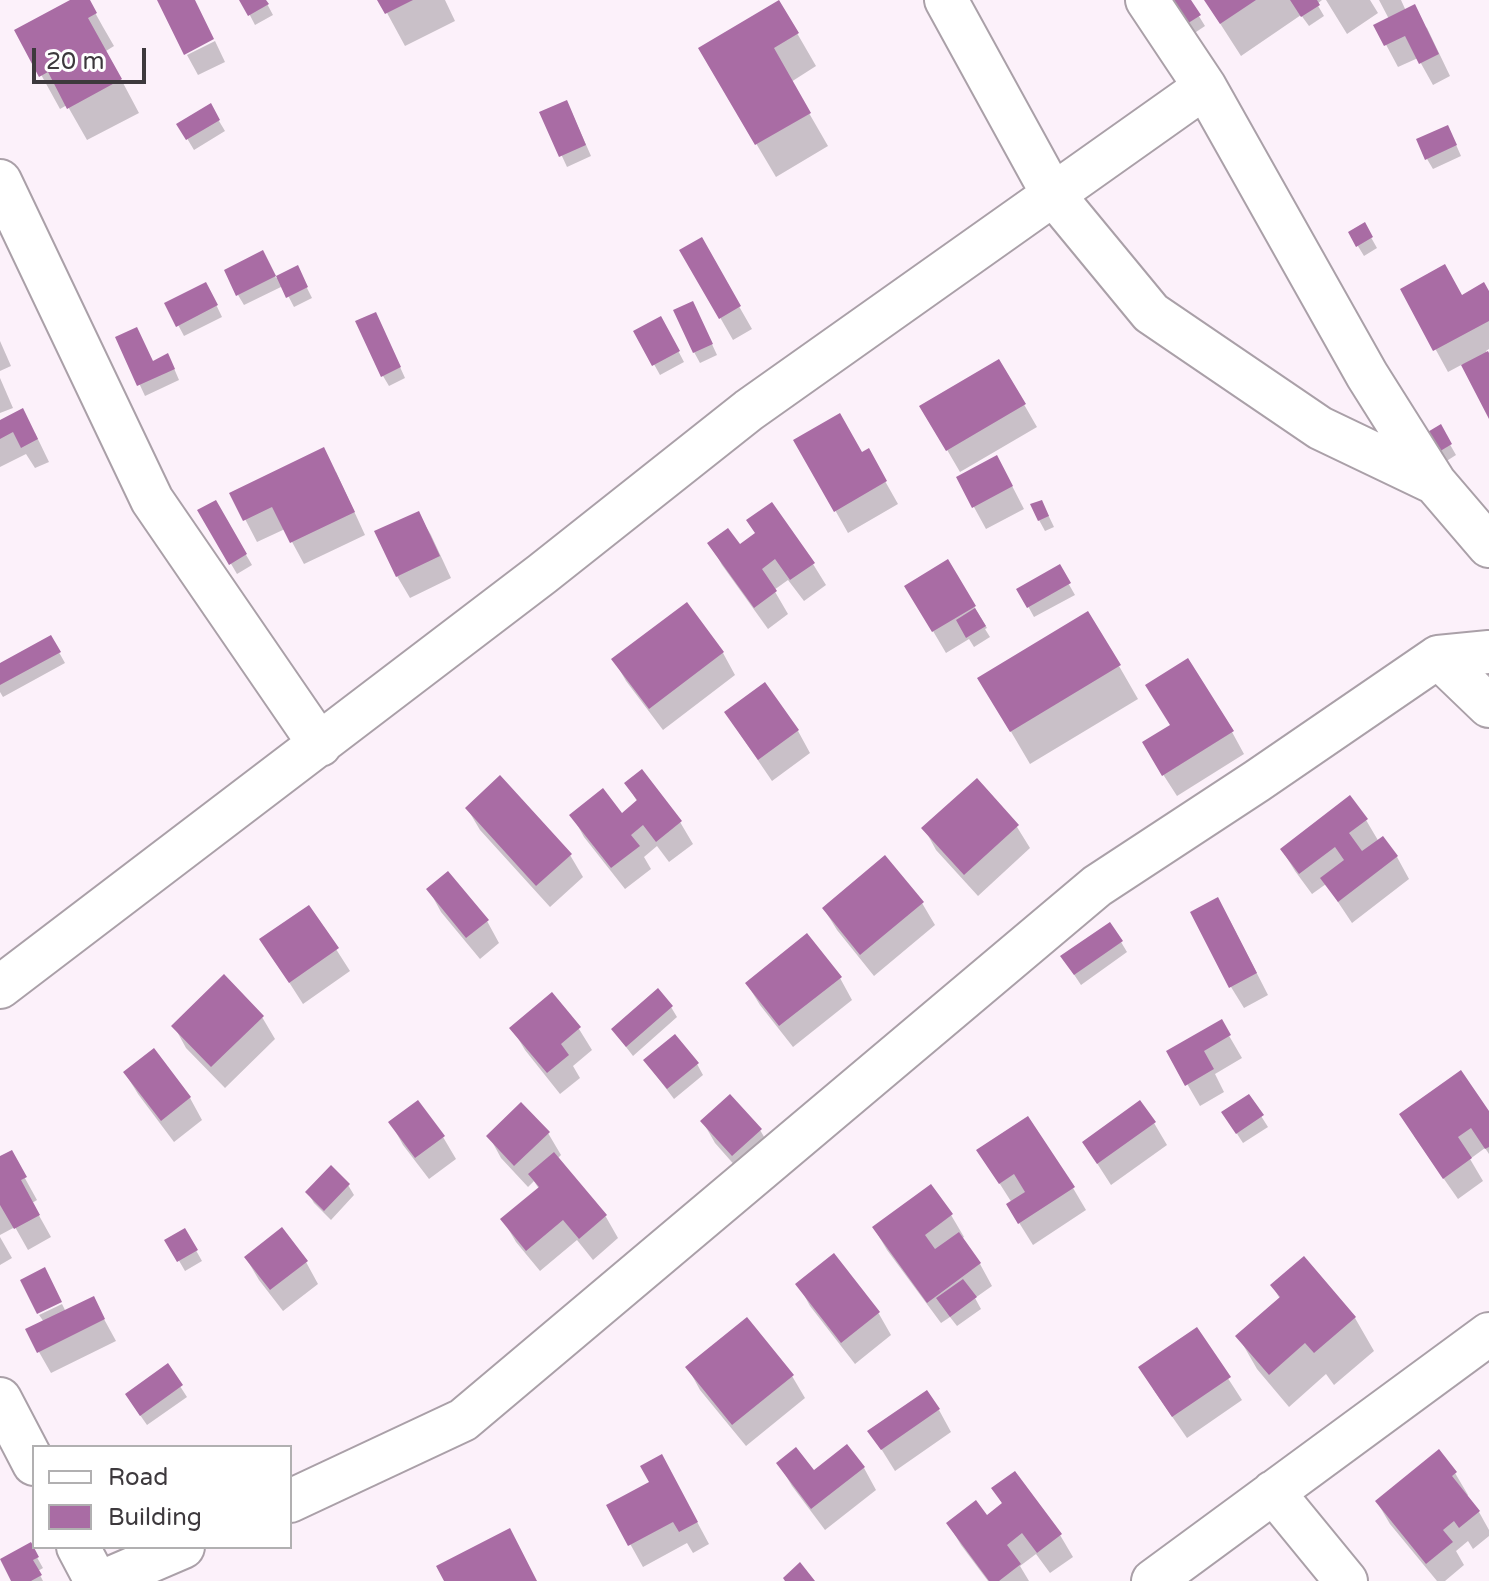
<!DOCTYPE html>
<html>
<head>
<meta charset="utf-8">
<style>
	body { margin:0 }
	#map { position:relative; width:1489px; height:1581px; overflow:hidden; background:#fcf1fa; font-family:"Varela Round",sans-serif }
	canvas { display:block }
	.legend { position:absolute; left:32px; top:1445px; width:260px; height:104px; box-sizing:border-box; background:#fff; border:2px solid #b1b0b1; margin:0; padding:10px 14px; list-style:none; font-size:24px; color:#3d393d }
	.legend li { display:flex; align-items:center; gap:16px; height:40px }
	.legend b { width:40px; border:2px solid #b1b0b1 }
	.scale { position:absolute; left:32px; top:48px; width:114px; height:36px; box-sizing:border-box; border:4px solid #3d393d; border-top:0; padding-left:10px; font-size:24px; line-height:28px; white-space:nowrap; color:#3d393d; -webkit-text-stroke:6px #fff; paint-order:stroke }
</style>
</head>
<body>
<div id="map">
<canvas width="1489" height="1581"></canvas>
<ul class="legend">
<li><b style="height:10px;background:#fff"></b>Road</li>
<li><b style="height:22px;background:#a96ca4"></b>Building</li>
</ul>
<div class="scale">20 m</div>
</div>
<script>
const ctx = document.querySelector('canvas').getContext('2d');
ctx.lineJoin = 'round';
function fillPath(path, color) { ctx.fillStyle = color; ctx.fill(path, 'evenodd'); }
function stroke(path, color, width, dash) { ctx.strokeStyle = color; ctx.lineWidth = width; ctx.lineCap = dash ? 'butt' : 'round'; ctx.setLineDash(dash || []); ctx.stroke(path); }
const shadow = new Path2D(`
	M74 0H88L103 27 114 46 106 51 139 113 87 140 67 105 60 109 17 31Z
	M242 0H265L273 15 255 25Z
	M380 0H445L455 21 405 46Z
	M1179 0H1189L1205 26 1190 36Z
	M1205 0H1322L1317 4 1324 16 1309 26 1301 15 1241 56Z
	M1326 0H1370L1378 13 1347 34Z
	M1379 0H1401L1406 11 1427 28 1450 76 1433 85 1418 58 1398 67 1376 26 1389 19Z
	M779 2 816 66 791 82 828 146 776 177 700 49Z
	M215 41 225 62 198 75 187 55Z
	M210 106 225 131 194 150 179 125Z
	M542 113H572L591 156 567 167Z
	M1453 138 1461 156 1433 169 1427 159Z
	M1364 225 1377 248 1364 256 1350 233Z
	M701 240 752 329 733 340 682 251Z
	M268 263 276 278 297 268 312 298 294 307 283 286 244 305 238 295Z
	M1403 290 1462 297 1489 294V349L1486 351 1489 357V415L1463 364 1448 372Z
	M211 294 222 317 184 336 167 304Z
	M698 314 717 355 700 363 694 352Z
	M661 318 684 362 660 375 636 332Z
	M381 325 405 378 389 386 383 376Z
	M118 338 153 363 173 366 179 380 145 396Z
	M0 341 11 366 0 371Z
	M999 361 1037 427 960 472 922 407Z
	M0 378 13 408 0 413Z
	M0 422 35 433 49 462 35 468 26 454 0 467Z
	M1440 427 1456 455 1445 462 1429 433Z
	M796 441 862 455 868 451 898 504 848 533Z
	M336 472 365 535 304 564 285 529 257 542 232 494Z
	M958 478 1009 480 1024 509 986 529Z
	M215 502 252 565 237 574 200 511Z
	M1042 502 1054 527 1045 531 1039 520Z
	M418 513 431 535 451 578 410 598 397 576Z
	M710 543 740 547 813 564 826 585 804 601 788 580 774 590 788 614 768 629 722 565Z
	M947 561 987 628 985 629 990 637 974 647 969 639 946 653 907 587Z
	M1059 567 1075 595 1034 617 1019 590Z
	M686 605 723 653 735 675 663 730 626 681 614 660Z
	M51 638 65 663 3 697 0 692V665Z
	M1119 666 1138 699 1030 764 980 679Z
	M764 685 798 731 810 753 772 781 740 734 727 713Z
	M1172 726 1232 732 1244 754 1177 796 1157 765Z
	M627 784 680 822 693 844 669 862 657 846 644 857 651 869 625 889 584 837 572 815 621 816 638 803Z
	M467 808 570 855 583 877 550 907 480 830Z
	M1366 820 1379 842 1382 839 1397 857 1409 879 1352 923 1326 884 1312 894 1295 871 1282 850Z
	M1017 827 1030 848 978 896 936 850 924 828Z
	M429 890 487 921 499 943 480 959 441 912Z
	M922 903 935 925 874 976 837 930 824 909Z
	M309 907 350 971 303 1004 262 940Z
	M1230 921 1268 995 1244 1008 1231 987Z
	M1121 942 1127 952 1081 985 1069 967Z
	M840 978 852 1000 793 1047 760 1005 747 984Z
	M552 995 579 1029 592 1050 573 1066 580 1078 560 1094 525 1050 512 1028Z
	M671 1007 677 1017 633 1056 613 1030Z
	M262 1017 275 1039 225 1088 186 1048 174 1026Z
	M1221 1022 1242 1058 1215 1074 1224 1092 1200 1106 1168 1051Z
	M697 1064 703 1075 674 1099 652 1070Z
	M125 1073 190 1098 202 1120 174 1142 138 1094Z
	M1249 1097 1268 1127 1243 1143 1230 1123Z
	M1489 1114V1154L1485 1148 1470 1159 1483 1181 1458 1199 1414 1136Z
	M703 1122 760 1130 773 1152 745 1177 715 1143Z
	M391 1123 443 1137 456 1159 429 1179 403 1145Z
	M1154 1123 1167 1145 1111 1185 1084 1143Z
	M548 1133 561 1155 557 1159 606 1217 618 1238 593 1260 577 1240 540 1271 516 1242 503 1220 539 1189 534 1181 528 1187 501 1158 489 1136Z
	M979 1151 1073 1188 1086 1210 1033 1245 1008 1205 1012 1203Z
	M11 1153 37 1200 32 1203 51 1237 28 1250 15 1227 0 1235V1159Z
	M348 1185 354 1195 331 1220 314 1203 308 1193Z
	M951 1215 964 1237 961 1239 980 1264 992 1286 975 1298 981 1309 957 1326 950 1317 941 1323 887 1250 874 1228Z
	M185 1231 202 1261 185 1271 167 1240Z
	M0 1237 12 1258 0 1265Z
	M834 1256 879 1314 891 1335 855 1364 810 1306 798 1284Z
	M246 1258 306 1262 318 1284 283 1311 259 1280Z
	M1272 1285 1355 1318 1374 1351 1334 1385 1326 1374 1289 1407 1257 1369 1238 1336 1280 1299Z
	M93 1299 116 1341 51 1373 39 1352 44 1322 39 1315 62 1304 66 1312Z
	M1196 1329 1242 1400 1187 1438 1153 1389Z
	M167 1366 187 1397 147 1425 133 1405Z
	M688 1368 792 1376 805 1398 746 1446 700 1390Z
	M939 1410 951 1432 895 1471 870 1431Z
	M847 1447 864 1468 876 1490 825 1530 792 1486 779 1464 813 1473Z
	M1455 1473 1468 1495 1466 1497 1479 1512 1489 1530V1536L1473 1549 1468 1541 1456 1551 1464 1565 1445 1581H1437L1390 1524 1377 1502Z
	M674 1479 709 1544 693 1553 687 1543 643 1567 609 1506Z
	M994 1489 1060 1535 1073 1557 1050 1573 1036 1554 1020 1566 1029 1581H988L961 1545 948 1523 986 1518 1003 1505Z
	M30 1545 43 1568 38 1571 43 1581H13Z`);
const building = new Path2D(`
	M70 0H90L97 13 88 18 122 79 67 109 48 72 39 77 14 30Z
	M157 0H195L214 39 184 55Z
	M239 0H266L269 4 248 16Z
	M377 0H413L385 14Z
	M779 0 799 33 774 48 811 113 755 145 698 48Z
	M1175 0H1191L1201 15 1182 27 1168 4Z
	M1204 0H1256L1220 24Z
	M1290 0H1317L1320 5 1301 17Z
	M1415 4 1439 54 1419 64 1405 36 1384 46 1373 25Z
	M567 100 586 145 559 157 539 112Z
	M211 103 220 120 186 140 176 124Z
	M1448 125 1457 145 1425 160 1416 139Z
	M1365 222 1373 237 1356 247 1348 232Z
	M702 237 741 306 719 319 679 250Z
	M263 250 276 276 236 296 224 270Z
	M1445 264 1462 295 1484 282 1489 291V321L1433 351 1400 289Z
	M298 265 308 287 286 298 276 276Z
	M206 282 218 305 176 327 164 303Z
	M693 301 713 344 693 353 673 310Z
	M376 312 401 367 381 377 355 321Z
	M661 316 680 351 652 366 633 331Z
	M137 327 153 361 168 353 175 369 137 386 115 337Z
	M1488 351 1489 353V419L1461 365Z
	M999 359 1026 404 946 451 919 406Z
	M23 408 38 439 21 448 13 432 0 439V420Z
	M840 413 862 452 869 448 887 481 834 512 793 440Z
	M1441 424 1452 444 1437 453 1426 433Z
	M324 447 355 512 290 543 272 507 243 521 229 493Z
	M997 455 1013 486 972 508 956 477Z
	M216 500 247 554 229 565 197 510Z
	M1042 500 1049 516 1038 521 1030 504Z
	M772 502 815 563 790 580 775 559 762 569 777 591 754 608 707 543 728 528 740 544 755 533 746 520Z
	M419 511 440 556 396 577 374 531Z
	M948 559 976 606 932 632 904 586Z
	M1060 564 1071 583 1027 608 1016 589Z
	M687 602 724 652 649 709 611 659Z
	M975 608 986 626 966 638 956 620Z
	M1088 611 1121 665 1010 732 977 678Z
	M51 635 61 652 0 685V663Z
	M1188 658 1234 731 1162 776 1142 742 1170 725 1145 685Z
	M765 682 799 730 758 760 724 712Z
	M642 769 682 821 656 842 643 825 631 835 640 846 611 868 569 815 603 788 622 813 637 800 624 783Z
	M500 775 572 854 536 886 465 808Z
	M977 778 1019 825 964 875 921 828Z
	M1350 795 1368 819 1349 833 1362 851 1383 836 1398 856 1338 902 1320 878 1344 860 1335 847 1299 874 1280 849Z
	M885 855 924 902 860 955 822 908Z
	M448 871 489 920 466 938 426 889Z
	M1218 897 1257 973 1229 988 1190 912Z
	M309 905 339 948 289 983 259 939Z
	M1110 922 1123 941 1074 975 1060 956Z
	M807 933 842 977 779 1026 745 983Z
	M224 974 264 1016 211 1067 171 1026Z
	M658 988 673 1006 626 1047 611 1029Z
	M552 992 581 1027 561 1044 569 1055 547 1073 509 1028Z
	M1222 1019 1231 1035 1204 1051 1214 1069 1185 1086 1166 1051Z
	M675 1034 699 1063 667 1089 643 1060Z
	M154 1048 191 1097 161 1121 123 1072Z
	M1461 1070 1489 1111V1147L1485 1149 1471 1128 1458 1137 1472 1158 1443 1179 1399 1114Z
	M730 1094 762 1129 732 1156 700 1121Z
	M1249 1094 1264 1115 1236 1134 1221 1112Z
	M418 1100 445 1136 415 1158 388 1122Z
	M1140 1100 1156 1122 1097 1164 1082 1142Z
	M521 1102 550 1132 514 1166 486 1136Z
	M1028 1116 1075 1187 1018 1224 1006 1204 1025 1192 1014 1174 999 1184 976 1150Z
	M12 1150 27 1177 21 1180 40 1215 14 1229 0 1205V1156Z
	M554 1152 607 1215 579 1239 563 1220 526 1251 500 1219 539 1187 528 1174Z
	M331 1165 350 1184 324 1211 305 1192Z
	M931 1184 953 1214 925 1235 935 1249 959 1232 981 1263 927 1303 872 1227Z
	M282 1227 308 1261 270 1290 244 1257Z
	M185 1228 198 1250 177 1262 164 1240Z
	M834 1253 880 1312 841 1343 795 1284Z
	M1304 1256 1356 1317 1314 1353 1305 1343 1269 1375 1235 1336 1280 1297 1270 1285Z
	M45 1267 62 1302 37 1314 20 1280Z
	M963 1279 977 1297 950 1317 936 1298Z
	M94 1296 105 1319 37 1353 25 1329Z
	M747 1317 794 1375 732 1425 685 1367Z
	M1197 1327 1231 1377 1172 1417 1138 1367Z
	M168 1363 183 1385 140 1416 125 1394Z
	M927 1390 940 1409 881 1450 867 1431Z
	M847 1444 865 1467 811 1509 776 1463 796 1447 814 1470Z
	M1439 1449 1457 1472 1452 1476 1480 1511 1459 1528 1454 1521 1443 1530 1453 1542 1426 1564 1375 1501Z
	M662 1454 698 1522 679 1532 673 1522 628 1546 606 1505 649 1482 640 1466Z
	M1015 1471 1062 1534 1037 1553 1022 1533 1007 1545 1021 1564 999 1581H989L946 1523 976 1500 987 1515 1002 1503 991 1488Z
	M510 1528 537 1581H444L436 1566Z
	M31 1542 39 1557 33 1560 42 1575 31 1581H11L0 1559Z
	M800 1562 815 1581H785L783 1578Z`);
const minor = new Path2D(`
	M946 0 1052 193 1151 313 1320 428 1435 483
	M1147 0 1205 87 1367 375 1435 483 1489 546
	M0 181 152 500 320 745
	M1438 657 1489 706
	M0 987 542 574 749 410 1205 87
	M0 1399 34 1464
	M1273 1492 1346 1581
	M290 1501 463 1420 1097 886 1257 781 1438 657 1489 652
	M78 1547 96 1581
	M104 1581 183 1547
	M1153 1581 1489 1334`);
fillPath(shadow, '#0003');
fillPath(building, '#a96ca4');
stroke(minor, '#aaa0a8', 46);
stroke(minor, '#fff', 42);
</script>
</body>
</html>
